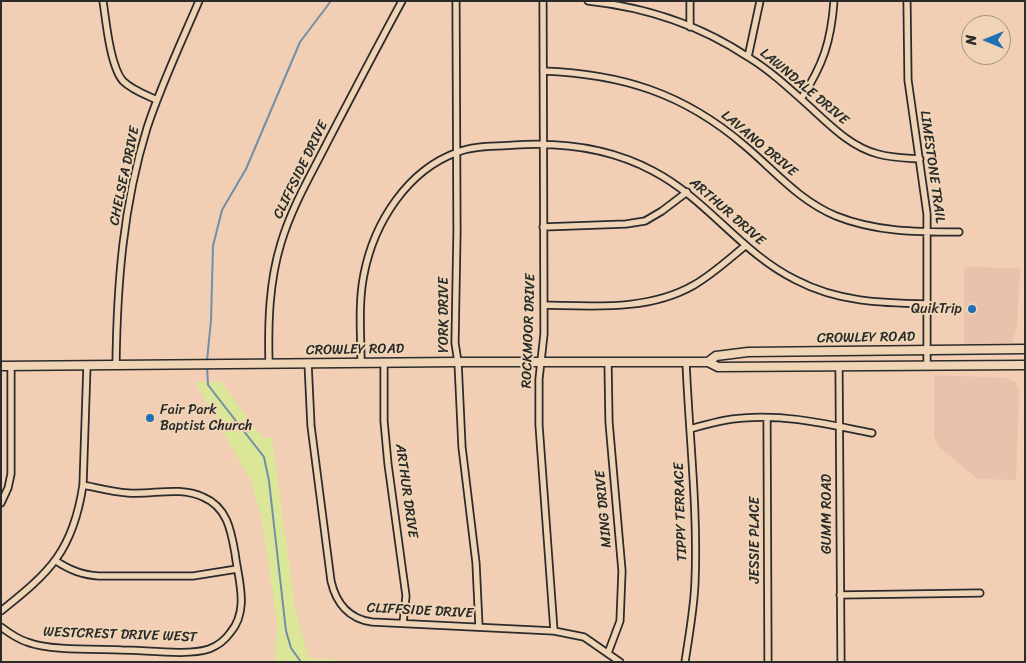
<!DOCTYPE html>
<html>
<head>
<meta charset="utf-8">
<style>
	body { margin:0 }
	#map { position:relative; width:1026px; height:663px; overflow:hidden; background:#f2ceb5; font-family:Sriracha,sans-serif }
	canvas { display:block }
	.frame { position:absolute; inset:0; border:2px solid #2b2b2b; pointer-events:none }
	.north { position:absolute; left:961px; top:15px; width:50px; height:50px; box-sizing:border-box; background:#efd5b6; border:1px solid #a1917e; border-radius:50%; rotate:270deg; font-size:14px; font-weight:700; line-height:20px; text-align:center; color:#2b2b2b }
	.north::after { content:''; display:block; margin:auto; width:18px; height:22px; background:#1f6fb2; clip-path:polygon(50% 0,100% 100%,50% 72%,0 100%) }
</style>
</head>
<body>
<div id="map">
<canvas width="1026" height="663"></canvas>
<div class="frame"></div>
<div class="north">N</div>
</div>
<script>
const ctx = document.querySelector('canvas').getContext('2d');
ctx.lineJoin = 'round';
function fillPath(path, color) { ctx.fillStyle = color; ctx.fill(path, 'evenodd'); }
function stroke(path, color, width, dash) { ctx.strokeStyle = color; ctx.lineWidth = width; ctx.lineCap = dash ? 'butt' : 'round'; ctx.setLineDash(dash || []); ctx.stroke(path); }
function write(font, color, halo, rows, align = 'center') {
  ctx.font = font + ' Sriracha,sans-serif'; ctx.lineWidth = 4; ctx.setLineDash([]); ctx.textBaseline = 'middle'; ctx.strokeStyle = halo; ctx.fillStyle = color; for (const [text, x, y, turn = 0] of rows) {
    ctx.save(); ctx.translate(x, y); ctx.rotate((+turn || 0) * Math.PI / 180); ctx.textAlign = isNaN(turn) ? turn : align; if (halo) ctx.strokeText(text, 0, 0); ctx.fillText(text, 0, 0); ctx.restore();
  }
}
const built = new Path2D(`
	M964 267 1020 268 1017 328 1012 343 964 344Z
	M934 375 1006 378 1016 383 1019 393 1016 480 978 479 939 447 934 436Z`);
const green = new Path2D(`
	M195 382H221L263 438 272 437 296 613 309 658 361 662H275L277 622 262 520 251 481Z`);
const stream = new Path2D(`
	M207 361 211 320 213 246 222 210 246 169 300 42 331 1
	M207 366 208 385 264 457 269 481 286 631 291 648 301 662`);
const minor = new Path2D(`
	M103 1C106 21 110 66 123 81 132 90 146 95 157 100
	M456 1 457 232 455 343 458 362 462 447 476 563 479 627
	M543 1 544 334 539 379V425L554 631
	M588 1C644 7 700 25 748 57 771 71 790 89 810 107 831 126 851 147 878 154 892 158 906 158 920 159
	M690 1V27
	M907 1 908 80 927 214V366
	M748 57 760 1
	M543 71C622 74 683 93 744 145 774 170 798 200 836 216 876 232 916 232 959 232
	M801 99C823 65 831 42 834 1
	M543 227 626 224 645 221 662 211 687 192
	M544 305C594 306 649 311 694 285 713 274 729 259 745 246
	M384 362V421L388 464 406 596 403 623
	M608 362 609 422 622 571 620 621 608 653
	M308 363 311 426 331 581C336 603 349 619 372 622L554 631 584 637 620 662
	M361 363C361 334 358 303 364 274 374 223 407 170 458 152 475 145 497 147 515 145 563 142 610 148 653 171 707 199 741 253 796 280 838 302 881 303 927 304
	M269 364C268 323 269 282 281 243 292 206 312 173 329 139 353 93 377 47 402 1
	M116 365C117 285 123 205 147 128 161 85 181 43 199 1
	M839 367 841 662
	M767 418 768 662
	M690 429C707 424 725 419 743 418 787 414 830 425 872 433
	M1 503 8 488 11 474V366
	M56 561C70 570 82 575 99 576H193L237 569
	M840 595 980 593
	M1 611C50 572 73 551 83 485L87 365
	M1 627C9 633 17 639 27 642 50 651 96 649 122 650 145 650 188 656 209 649 217 646 225 640 230 633 250 610 238 579 235 553 231 530 227 507 203 497 179 486 153 495 128 493 113 492 98 488 83 485
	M685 662C689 635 694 609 695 582 698 508 689 435 686 362`);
const secondary = new Path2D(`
	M708 362 716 356 748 352 1025 349
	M1 366 458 362H708L718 367 1025 365`);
const markers = [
	[972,309,5,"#1f6fb2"],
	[150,418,5,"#1f6fb2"]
];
const streetNames = [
	["LAWNDALE DRIVE",804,87,40],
	["LAVANO DRIVE",759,144,40],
	["LIMESTONE TRAIL",932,167,82],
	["CLIFFSIDE DRIVE",301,170,-64],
	["CHELSEA DRIVE",125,176,-78],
	["ARTHUR DRIVE",727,212,41],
	["YORK DRIVE",444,315,-90],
	["ROCKMOOR DRIVE",529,331,-88],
	["CROWLEY ROAD",866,338,-1],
	["CROWLEY ROAD",355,350,-1],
	["ARTHUR DRIVE",406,491,82],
	["MING DRIVE",604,509,-95],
	["TIPPY TERRACE",681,512,-92],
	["GUMM ROAD",827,514,-90],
	["JESSIE PLACE",755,540,-90],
	["CLIFFSIDE DRIVE",420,611,3],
	["WESTCREST DRIVE WEST",120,635,2]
];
const poiNames = [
	["QuikTrip",962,309],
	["Fair Park",160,410,"left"],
	["Baptist Church",160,426,"left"]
];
fillPath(built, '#e9c1ad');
fillPath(green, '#dbe699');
stroke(stream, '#708fa8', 2);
stroke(minor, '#2b2b2b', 9);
stroke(secondary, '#2b2b2b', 11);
stroke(minor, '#efd5b6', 5.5);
stroke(secondary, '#efd5b6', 8);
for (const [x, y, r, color] of markers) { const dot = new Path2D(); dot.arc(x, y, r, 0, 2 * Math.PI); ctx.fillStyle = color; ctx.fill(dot); stroke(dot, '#efd5b6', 2); }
write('14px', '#2b2b2b', '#efd5b6', streetNames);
write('14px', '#2b2b2b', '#efd5b6', poiNames, 'right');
</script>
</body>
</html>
